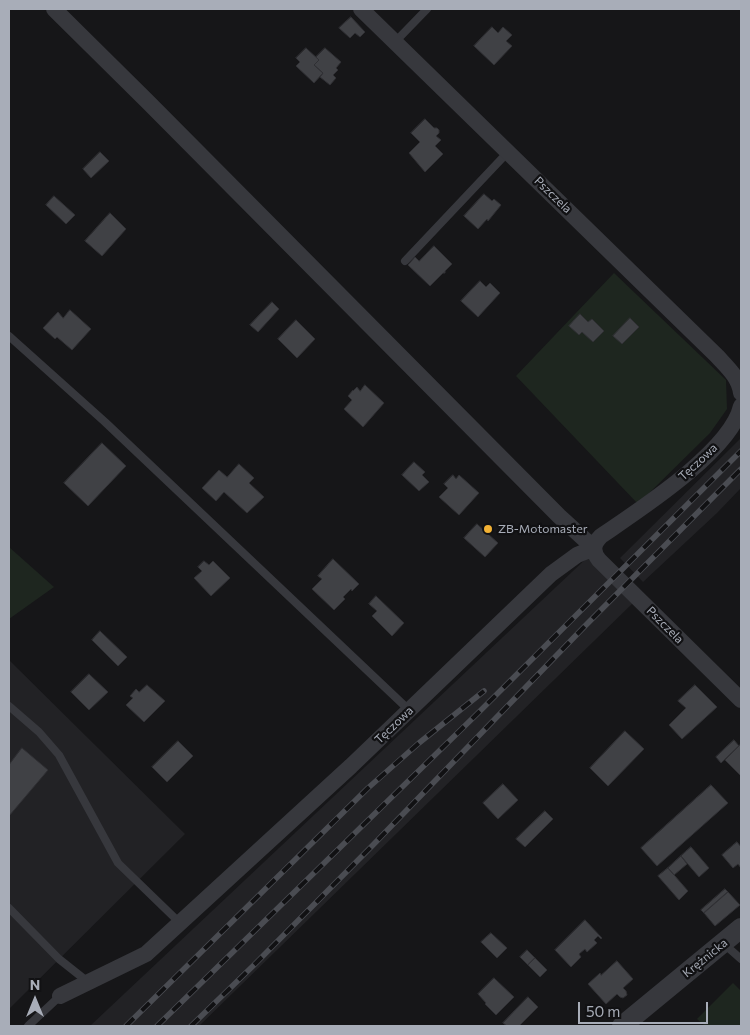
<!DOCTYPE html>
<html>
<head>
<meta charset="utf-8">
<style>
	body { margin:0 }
	#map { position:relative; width:750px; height:1035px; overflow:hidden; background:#161618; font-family:Commissioner,sans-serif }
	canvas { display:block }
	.frame { position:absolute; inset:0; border:10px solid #a8adb8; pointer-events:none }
	.north { position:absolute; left:10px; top:975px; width:50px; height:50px; -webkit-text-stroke:4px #111113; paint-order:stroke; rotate:0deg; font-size:14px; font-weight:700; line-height:20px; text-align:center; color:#a8adb8 }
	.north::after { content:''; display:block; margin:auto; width:18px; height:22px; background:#a8adb8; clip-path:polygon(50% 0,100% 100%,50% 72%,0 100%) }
	.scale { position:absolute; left:578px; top:1002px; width:130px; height:22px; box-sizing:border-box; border:2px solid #a8adb8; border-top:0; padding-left:6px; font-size:15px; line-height:18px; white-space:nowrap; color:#a8adb8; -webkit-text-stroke:4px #111113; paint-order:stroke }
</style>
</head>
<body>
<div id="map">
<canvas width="750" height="1035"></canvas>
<div class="frame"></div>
<div class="north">N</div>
<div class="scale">50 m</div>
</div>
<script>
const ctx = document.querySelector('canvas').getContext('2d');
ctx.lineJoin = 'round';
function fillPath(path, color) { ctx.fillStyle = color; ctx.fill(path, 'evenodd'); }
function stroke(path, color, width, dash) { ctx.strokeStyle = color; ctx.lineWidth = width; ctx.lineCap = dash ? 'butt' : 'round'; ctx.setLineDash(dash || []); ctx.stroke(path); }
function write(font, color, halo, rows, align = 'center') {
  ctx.font = font + ' Commissioner,sans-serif'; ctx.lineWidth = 4.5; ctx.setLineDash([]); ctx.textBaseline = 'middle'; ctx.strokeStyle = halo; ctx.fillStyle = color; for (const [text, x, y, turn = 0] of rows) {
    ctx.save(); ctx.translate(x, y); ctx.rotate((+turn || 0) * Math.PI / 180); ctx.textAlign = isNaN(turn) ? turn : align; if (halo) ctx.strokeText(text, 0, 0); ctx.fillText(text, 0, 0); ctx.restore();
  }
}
const built = new Path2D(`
	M741 438V488L717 513 643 582 620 558Z
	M590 555 634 602 199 1026H90Z
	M9 660 185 834 9 1009Z`);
const green = new Path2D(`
	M614 273 726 380 727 409 710 433 638 504 516 376Z
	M9 547 54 587 9 619Z
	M733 983 741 991V1026H705L697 1019Z`);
const building = new Path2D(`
	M351 17 365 32 360 37 355 33 350 38 339 28Z
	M492 27 498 33 503 27 512 35 506 41 512 46 494 65 474 46Z
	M306 48 319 60 314 65 323 73 314 83 296 66 300 62 296 58Z
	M325 48 341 62 336 68 338 70 333 75 336 78 330 85 320 77 323 73 314 65 319 60 316 57Z
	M425 119 434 128H437L439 130V133L436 136 441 140 435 146 443 154 425 172 409 153 420 142 411 133Z
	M100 152 109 161 91 178 83 169Z
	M484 194 492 201 494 199 501 205 488 221 487 219 478 229 464 216Z
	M54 196 75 215 66 224 46 205Z
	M110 213 126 229 102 256 85 241Z
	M434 246 452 264 445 271V273H443L430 286 408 265 415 257 419 261Z
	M480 281 486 287 490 283 500 293 478 317 461 301Z
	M272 302 279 309 258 332 250 325Z
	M70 310 91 329 72 350 57 337 55 339 43 328 58 312 63 318Z
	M580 314 588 322 592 319 604 331 593 342 582 332 579 335 569 326Z
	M630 318 639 327 622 344 613 336Z
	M296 320 315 339 297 358 278 339Z
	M365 385 384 403 363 427 344 409 352 400 348 396 353 390V391L357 387 360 391Z
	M102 443 126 466 88 506 64 483Z
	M414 462 425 472 422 475 429 482 419 491 402 475Z
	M239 464 254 478 249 483 264 497 247 513 224 492 216 501 202 488 219 470 227 477Z
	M453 475 456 479 459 475 479 493 459 515 439 497 448 488 444 484Z
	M477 524 498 543 485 557 464 538Z
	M333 559 359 584 352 591 351 589 343 597 345 599 334 610 312 589 322 579 318 576Z
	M204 561 209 565 213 561 230 578 211 596 194 578 202 571 198 567Z
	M376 596 404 623 392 636 372 616 377 611 369 604Z
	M100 631 127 657 118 666 92 640Z
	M89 674 108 692 89 710 71 692Z
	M147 685 165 701 144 722 126 705 133 698 130 696 136 689 139 692Z
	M695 685 717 707 682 739 669 725 686 708 678 701Z
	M625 731 644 749 608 786 590 768Z
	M734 740 739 746 721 763 716 757Z
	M178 741 193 756 167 782 152 767Z
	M741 744V776L725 760Z
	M22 748 48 770 9 816V765Z
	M503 784 518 800 498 819 483 803Z
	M711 785 728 803 657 866 641 848Z
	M545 811 553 819 525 847 516 839Z
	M737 842 741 847V868L738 864 733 868 722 855Z
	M691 847 709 868 699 877 681 856Z
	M681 856 687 864 674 875 668 868Z
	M668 868 688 891 679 900 658 876Z
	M725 889 728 892 704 913 701 910Z
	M728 892 740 905 715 926 704 913Z
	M585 920 602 938 601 939 598 936 594 940 597 943 587 952 585 949 579 954 581 957 571 967 555 950Z
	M491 933 507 948 497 958 481 942Z
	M527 950 535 958 528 965 520 957Z
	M535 958 547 970 540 977 528 965Z
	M617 961 633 979 623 988 626 991 627 995 623 998 620 997 617 994 606 1004 588 984 600 973 601 975Z
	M494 978 514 997 496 1015 485 1004 486 1003 478 994Z
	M528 997 538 1007 519 1026H507L503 1023Z`);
const service = new Path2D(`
	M395 42 427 9
	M405 261 508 152
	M9 336 105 422 409 710
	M9 706 39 732 59 755 118 863 180 923
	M9 908 59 959 88 982
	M724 944 741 959
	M28 1026 60 996`);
const minor = new Path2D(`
	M54 9 148 102 559 516 594 548
	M361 9 717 356C727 367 739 377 741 393
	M741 406C731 451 639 510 601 536 593 544 592 551 599 560L741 700
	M60 996 146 954 351 766 551 574 577 555 594 548`);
const tertiary = new Path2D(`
	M622 1026 741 928`);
const rail = new Path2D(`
	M126 1026 368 788 419 743 484 691
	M157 1026 477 714 741 451
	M191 1026 254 965 372 846 585 626 741 469`);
const markers = [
	[488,529,5,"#f2b134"]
];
const streetNames = [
	["Pszczela",553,195,44],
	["Tęczowa",698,462,-43],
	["Pszczela",665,625,45],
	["Tęczowa",394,725,-44],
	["Krężnicka",705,958,-39]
];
const poiNames = [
	["ZB-Motomaster",498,529]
];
fillPath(built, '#222225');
fillPath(green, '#1e261f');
fillPath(building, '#404145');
stroke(building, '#303034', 1);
stroke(service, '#37383d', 8);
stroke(minor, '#37383d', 16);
stroke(tertiary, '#37383d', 20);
stroke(rail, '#4a4c52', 5.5);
stroke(rail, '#111113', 4, [11]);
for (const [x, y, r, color] of markers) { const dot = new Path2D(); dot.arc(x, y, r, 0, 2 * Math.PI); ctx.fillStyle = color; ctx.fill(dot); stroke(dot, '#111113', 2); }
write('12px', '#a8adb8', '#111113', streetNames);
write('12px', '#a8adb8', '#111113', poiNames, 'left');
</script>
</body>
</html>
